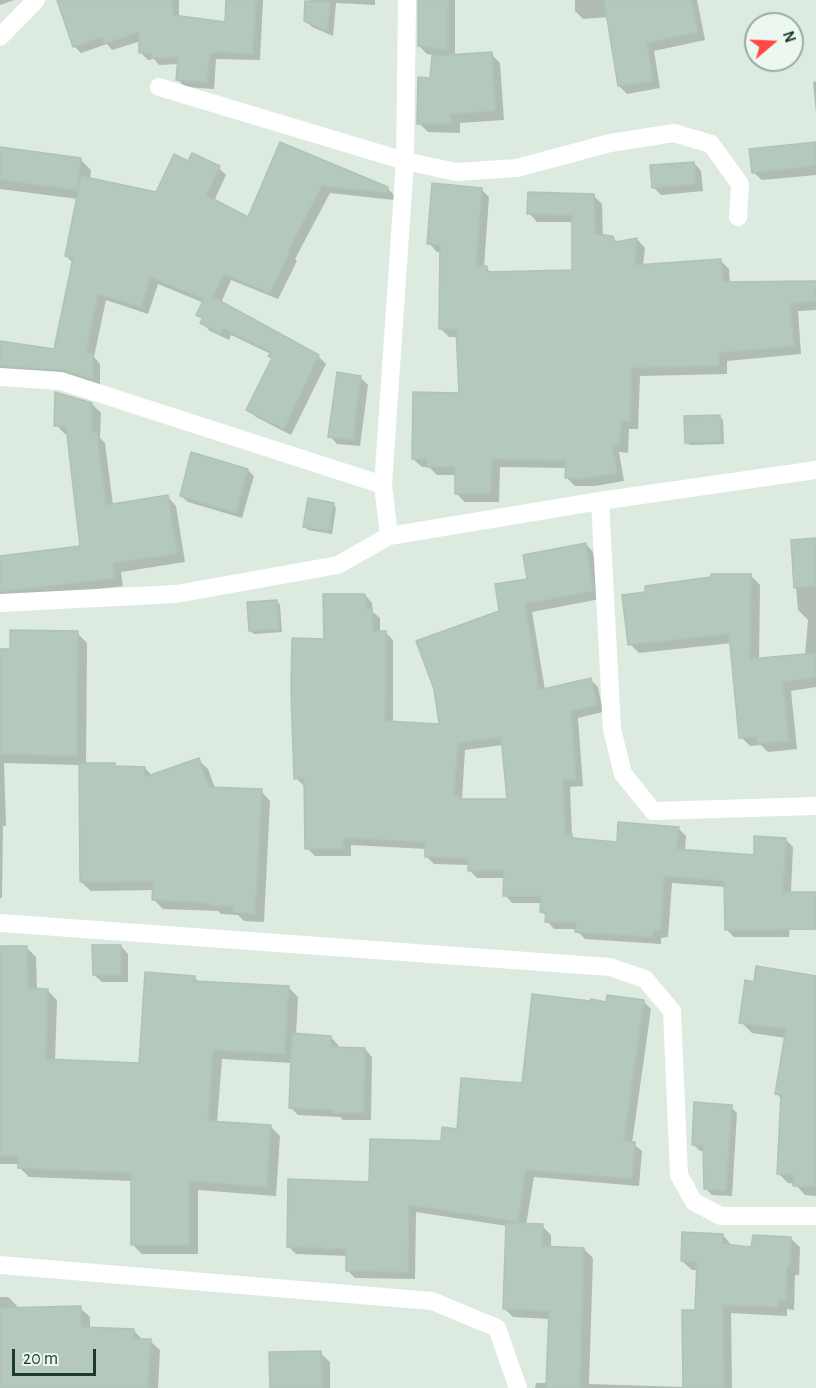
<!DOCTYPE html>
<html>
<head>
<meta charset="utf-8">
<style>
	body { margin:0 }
	#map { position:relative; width:816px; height:1388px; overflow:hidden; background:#dceae0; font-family:"Alegreya Sans",sans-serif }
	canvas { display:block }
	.north { position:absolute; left:744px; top:12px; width:60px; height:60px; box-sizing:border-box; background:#ecf7ef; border:2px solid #99aca1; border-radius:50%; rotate:71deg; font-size:16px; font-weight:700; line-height:24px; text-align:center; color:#1c3b2b }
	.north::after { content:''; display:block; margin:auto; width:21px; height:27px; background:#ff4845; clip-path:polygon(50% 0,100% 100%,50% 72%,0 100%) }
	.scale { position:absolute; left:12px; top:1349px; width:84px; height:27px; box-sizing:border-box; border:3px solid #1c3b2b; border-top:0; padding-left:8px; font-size:18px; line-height:21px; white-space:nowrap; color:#1c3b2b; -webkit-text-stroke:4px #ecf7ef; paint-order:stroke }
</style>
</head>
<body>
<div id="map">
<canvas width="816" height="1388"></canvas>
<div class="north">N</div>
<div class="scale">20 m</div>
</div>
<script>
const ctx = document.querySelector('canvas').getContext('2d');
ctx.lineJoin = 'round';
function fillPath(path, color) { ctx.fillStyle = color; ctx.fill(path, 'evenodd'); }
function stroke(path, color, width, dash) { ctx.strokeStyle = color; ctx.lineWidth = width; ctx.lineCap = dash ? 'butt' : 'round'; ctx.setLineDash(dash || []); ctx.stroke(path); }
const shadow = new Path2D(`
	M0 0H14L0 5Z
	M73 0H179V18L226 24 227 0H263L260 60 216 59 214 89 185 87 178 80 179 64 159 65 154 59 148 60 141 53V41L112 50 107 44 81 53 74 46Z
	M310 0H375V5L336 3 333 36 312 27 305 20Z
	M418 0H455V56L491 54 500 63 504 120 460 123V133L428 132 419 123 431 79 433 55 427 54 419 46Z
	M575 0H697L705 40 654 51 660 88 627 94 619 86 608 17 583 19 575 11Z
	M816 81V113L813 82Z
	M816 143V175L762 180 753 172Z
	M281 144 388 189 395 196 394 200 330 193 295 259 297 261 278 299 231 280 221 303 318 356 326 364 291 435 256 417 248 410 273 359 271 354 231 335 229 340 210 331 202 323 204 320 198 315 204 303 158 284 148 314 106 300 94 357 100 364V386L0 373V342L55 350 73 263 66 256 78 199 0 189V149L80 159 91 170 90 180 156 194 188 163 219 168 226 175 214 201 248 219Z
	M694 163 701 171 703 191 661 195 653 187Z
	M481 189 489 197 484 267 493 273 573 272 574 222H537L529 213 593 195 602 204 603 236 612 237 618 243 637 239 645 248 643 266 721 261 729 269 730 284 816 282V310L798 311 801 354 727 361V374L640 376 638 429H629L628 453 619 452 624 481 595 486H575L567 478V468L500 467 499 502H465L456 493 457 475H437L429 467H422L413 459 460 394 458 337H449L440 328 442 252H437L429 243Z
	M360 377 368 385 360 446 337 444 330 436Z
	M92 404 101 413 100 438 105 443 113 505 168 497 176 506 185 562 121 572 123 586 0 600V557L82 547 68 434H65L56 425Z
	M719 416 723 420 724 444 690 445 686 442Z
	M192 454 248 470 254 476 242 518 188 502 181 496Z
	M333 504 336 508 332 534 308 530 305 527Z
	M816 539V687L791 691 797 749 768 752 761 745 750 746 741 737 732 643 639 653 630 644 751 576 760 585 759 660 805 656 808 620 798 610 792 541Z
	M586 544 593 552 600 599 532 612 545 690 590 679 598 687 603 712 578 718 583 786 570 787 572 836 576 840 618 843 678 828 686 836 685 851 755 857 785 839 793 847 789 937H734L726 929V887L672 883 668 937 661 938V944L585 939 577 931V929H554L547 921V917L542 912V903H512L505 895V878H477L469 870V865L434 864 427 857V849L351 845V856H315L307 848 306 786H304L296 778 325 640 365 595 372 603 373 612 380 618V632H385L393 640V723L441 726 501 612 529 580ZM503 745 508 800 462 799 465 750Z
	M277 601 280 605 282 632 254 634 250 631Z
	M77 633 87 643 86 765H114L117 768H145L152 776 198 760 208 769 215 788 261 791 270 801 264 922 244 921 238 915 221 914 218 911 163 909 153 899 154 890 91 891 81 882 80 765 4 763 6 826H3L2 898H0V650L11 651Z
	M121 946 128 954V982H102L94 975Z
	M0 948H27L36 957 37 990H47L57 1000 55 1061 140 1064 194 977 199 982 288 987 298 997 296 1035 331 1037 338 1045V1048L365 1049 372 1057 371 1120H343L340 1117 298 1115 290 1107 292 1063 222 1059 217 1123 271 1127 280 1136 276 1196 198 1190V1254H142L132 1244 133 1181 29 1177 19 1167V1164H0Z
	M816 978V1196L805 1195 795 1184 788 1183 778 1173 782 1100 777 1094 786 1038 752 1033 741 1022 755 983Z
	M643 1001 651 1009 632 1143 642 1151 639 1186 534 1177 526 1225 542 1226 551 1235V1248L584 1249 593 1258 589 1384 685 1387 697 1311 698 1270H692L682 1261 723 1235 732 1246 752 1248 790 1238 800 1247 799 1275H795L794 1310 787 1309V1316L731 1313 732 1388H535L536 1383H548L550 1319 513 1317 504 1308 507 1226 416 1212 415 1279 355 1278 347 1270V1256L296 1254 288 1246 371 1183 443 1143 524 1084 608 1004Z
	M731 1107 737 1113 732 1196 712 1195 705 1188V1151H700L693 1144Z
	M0 1297H8L17 1306V1309L80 1308 90 1317V1329L133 1330 144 1341H150L160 1350 158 1388H0Z
	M320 1353 330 1362V1388H271Z`);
const building = new Path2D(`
	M57 0H172L173 15 225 22 226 0H256L253 54 216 52 215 54 210 53 207 82 176 80 178 57 151 58V53H139V32L104 44 102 37 73 47Z
	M418 0H448V50L418 46Z
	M604 0H691L698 32 647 43 653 81 618 86Z
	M305 1 331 2 327 31 304 21Z
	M492 52 496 111 451 114V124H417L418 77 430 78 432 56Z
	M280 142 388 187 387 193 322 186 288 251 290 252 270 293 224 274 213 297 319 355 284 429 246 410 272 358 268 356 271 352 223 328 221 334 200 323 203 318 196 315 204 299 150 277 141 307 98 294 86 353 93 354V379L62 370 0 366V341L54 349 73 258 65 256 81 176 156 192 174 154 188 161 192 153 220 166 206 195 248 217Z
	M816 142V166L752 173 749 149Z
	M0 147 81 158 77 190 0 180Z
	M694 162 696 184 652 188 650 165Z
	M432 183 482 188 476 266H487V272L572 270V215L527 214 528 192 594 194 595 234 613 236 615 242 637 238 635 265 721 259 723 282 816 281V302L790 303 794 346 719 353V366L632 368 630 421H621L620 445 612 444 617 473 576 480V478H565L566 461 492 459 491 494H455V467H427V459H412L413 392 459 393 456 329H439L440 245 427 244Z
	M337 372 361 376 353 440 328 437Z
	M55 392 92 403V433L97 432 106 505 168 495 177 554 113 563 115 578 0 592V556L80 546 66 426H54Z
	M720 415 721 442 685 443 684 416Z
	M191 452 248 469 236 513 180 496Z
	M308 498 334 503 329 531 303 527Z
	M816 538V586L794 588 791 540Z
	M586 543 593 591 525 604 539 690 591 678 597 705 571 711 576 779 563 780 565 834H572V838L617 842 618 822 679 827 677 849 754 855V836L786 838 783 892H816V929L725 930 724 881 664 876 661 930H654L653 937 575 932 576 922H545L546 913 540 912 541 896H503L504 870 468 871V858L425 857V842L344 838V849H305L304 778 294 779 291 690 292 638 324 639 323 594H365L367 609H372L373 631H386L385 721 439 724 434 689 416 641 499 611 495 584 527 579 523 555ZM501 737 507 799H460V795H454L458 743Z
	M711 574H751L750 659 816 653V677L783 682 789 741 757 744V737L739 738 729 634 628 645 622 595 645 592V586L711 577Z
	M277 600 279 629 249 631 247 602Z
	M10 630 78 631 77 756 0 754V649H10Z
	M199 758 209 787 262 789 255 914 233 912 234 906 209 905 210 903 152 900 153 881 80 882 79 763H115V766L145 767V777Z
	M92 945H121V975H93Z
	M0 946H27L28 988 48 989 46 1059 139 1063 145 972 195 976 194 981 289 986 285 1054 213 1050 208 1121 271 1125 267 1187 189 1181V1245H131V1173L18 1168V1155L0 1156Z
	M756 966 816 976V1187L793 1186 794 1175 777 1174 781 1095 775 1094 786 1029 739 1023 745 980 754 982Z
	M532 994 590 1001 591 999 606 1002 607 995 644 1000 624 1141 635 1142 632 1179 526 1170 518 1222 409 1205 408 1272 346 1271V1249L287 1247 288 1179 369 1182 370 1139 441 1141 442 1127 457 1129 461 1078 522 1083Z
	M292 1033 331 1036V1047L365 1048 364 1113H334V1110L289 1108Z
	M694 1102 732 1105 726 1191 704 1189 703 1146 692 1145Z
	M506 1223 543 1224 542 1246 584 1248 580 1388H546L549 1311 503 1309Z
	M682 1232 723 1234V1244L751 1247 753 1235 791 1237 790 1266H787L786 1301H778V1307L723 1305 724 1388H683L682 1310H695L697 1262 681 1261Z
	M81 1306V1327L134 1329 133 1339H151L148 1388H0V1308Z
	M321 1351 322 1388H270L269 1352Z`);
const minor = new Path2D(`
	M0 37 36 0
	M159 87 405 161 456 172 517 168 610 143 674 133 711 144 740 184 738 217
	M0 377 61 381 383 485
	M600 501 612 729 623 774 653 811 816 806
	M389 536 383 485 405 161 407 0
	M0 603 176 594 338 565 389 536 600 501 816 470
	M0 923 610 967 645 979 672 1011 679 1175 694 1202 721 1216H816
	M0 1265 432 1301 497 1328 518 1388`);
fillPath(shadow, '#0003');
fillPath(building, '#b4c8bb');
stroke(building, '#aec4b6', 1.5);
stroke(minor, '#fff', 18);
</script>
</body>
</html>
